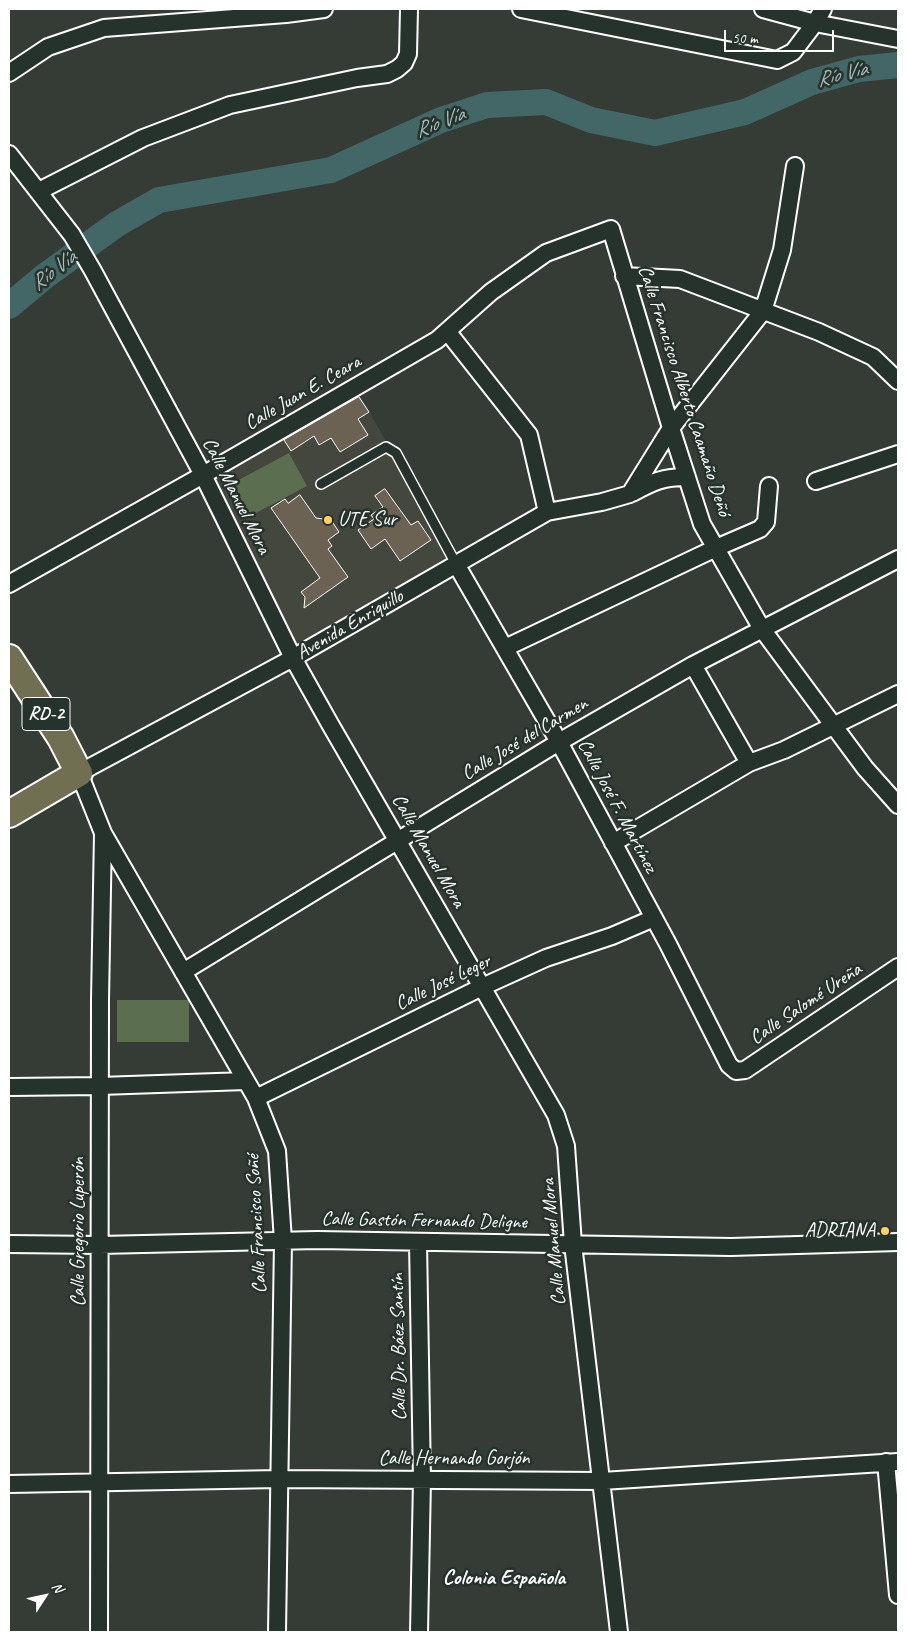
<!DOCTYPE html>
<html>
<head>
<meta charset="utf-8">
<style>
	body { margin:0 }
	#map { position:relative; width:907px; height:1641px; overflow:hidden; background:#343c35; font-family:Caveat,sans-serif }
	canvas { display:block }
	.frame { position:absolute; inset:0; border:10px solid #fff; pointer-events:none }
	.north { position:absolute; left:20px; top:1571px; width:50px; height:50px; -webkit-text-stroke:4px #26332d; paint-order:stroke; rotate:55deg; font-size:14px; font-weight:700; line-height:20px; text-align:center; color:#fff }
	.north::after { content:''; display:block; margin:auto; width:18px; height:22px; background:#fff; clip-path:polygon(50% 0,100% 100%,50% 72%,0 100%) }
	.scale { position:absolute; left:724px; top:30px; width:110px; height:22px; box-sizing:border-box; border:2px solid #fff; border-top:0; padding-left:6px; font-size:15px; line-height:18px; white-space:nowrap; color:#fff; -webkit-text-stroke:4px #26332d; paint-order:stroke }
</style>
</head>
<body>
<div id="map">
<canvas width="907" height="1641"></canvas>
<div class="frame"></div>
<div class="north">N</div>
<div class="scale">50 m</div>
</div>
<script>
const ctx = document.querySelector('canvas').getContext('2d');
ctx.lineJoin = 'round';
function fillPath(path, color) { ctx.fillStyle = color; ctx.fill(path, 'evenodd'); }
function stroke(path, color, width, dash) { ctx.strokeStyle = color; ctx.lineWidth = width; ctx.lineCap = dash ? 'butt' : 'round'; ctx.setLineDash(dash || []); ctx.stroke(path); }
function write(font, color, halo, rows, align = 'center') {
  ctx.font = font + ' Caveat,sans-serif'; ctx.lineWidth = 5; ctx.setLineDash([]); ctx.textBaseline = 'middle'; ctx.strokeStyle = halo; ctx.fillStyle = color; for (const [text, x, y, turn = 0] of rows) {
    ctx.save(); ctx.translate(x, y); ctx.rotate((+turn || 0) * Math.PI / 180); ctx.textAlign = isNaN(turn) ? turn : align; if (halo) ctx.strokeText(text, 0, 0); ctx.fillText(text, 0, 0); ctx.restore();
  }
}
const built = new Path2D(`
	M355 387 456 564 293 658 203 475Z`);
const green = new Path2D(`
	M289 453 307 486 250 516 233 483Z
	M117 1000H189V1042H117Z`);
const river = new Path2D(`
	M9 306 45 276 117 224 159 200 331 170 441 120 487 105 546 102 591 120 655 133 745 112 812 82 859 69 898 65`);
const building = new Path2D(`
	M359 397 369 412 358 419 368 435 340 452 331 438 319 445 314 436 291 451 284 440Z
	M385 489 411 525 418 521 431 540 400 561 385 539 371 549 358 530 374 519 371 515 383 507 375 496Z
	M300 495 316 518 331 520 339 532 328 540 332 546 328 549 348 577 304 608 305 597 301 592 320 578 271 508 285 499 288 503Z`);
const service = new Path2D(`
	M321 484 386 447 396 453 456 564`);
const minor = new Path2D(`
	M521 9 777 60 793 52 815 23 823 9
	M763 9 815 23 898 39
	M9 73 48 47 104 28 286 14 324 9
	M9 154 72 235 93 271 203 475 293 658 330 724 556 1115 566 1146 573 1244 619 1632
	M39 191 143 138 230 105 357 78 387 74 397 69 404 63 408 54 409 9
	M624 276 680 279 819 332 873 357 898 381
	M447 331 529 435 547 512
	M816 481 898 454
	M632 493C653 482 662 477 687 477
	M456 564 559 742 668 944 729 1065 736 1071 745 1070 898 967
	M9 584 203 475 437 340 491 292 546 253 611 229 671 428 702 524 762 629 865 768 898 805
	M505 648 716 548 760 529 766 522 769 486
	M693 665 749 763
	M613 843 749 763 784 750 898 694
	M183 972 559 742 693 665 898 559
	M9 1087 100 1086 246 1081
	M256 1098 482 987 546 958 612 936 654 918
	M418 1242 422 1480 419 1632
	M9 1244 100 1245 317 1240 731 1247 898 1242
	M886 1462 898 1595
	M9 1484 279 1479 602 1481 898 1462
	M99 1632 100 1000 103 833
	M277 1632 283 1241 277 1151 256 1098 103 833 79 773 293 658 547 512 602 502 630 494 671 428 763 311 782 250 795 166`);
const primary = new Path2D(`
	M9 658 61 738 79 773 9 814`);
const markers = [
	[328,520,5,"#ffd166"],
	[885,1231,5,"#ffd166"]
];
const shields = [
	[46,714,48]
];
const shieldNames = [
	["RD-2",46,714]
];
const streetNames = [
	["Calle Francisco Alberto Caamaño Deñó",684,391,72],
	["Calle Juan E. Ceara",303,393,-30],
	["Calle Manuel Mora",236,496,63],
	["Avenida Enriquillo",350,625,-30],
	["Calle José del Carmen",525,739,-31],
	["Calle José F. Martínez",617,806,62],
	["Calle Manuel Mora",428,851,60],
	["Calle José Leger",443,983,-26],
	["Calle Salomé Ureña",806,1004,-34],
	["Calle Gastón Fernando Deligne",424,1221,1],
	["Calle Francisco Soñé",257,1224,-93],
	["Calle Gregorio Luperón",79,1232,-90],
	["Calle Manuel Mora",554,1242,-95],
	["Calle Dr. Báez Santín",399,1347,-91],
	["Calle Hernando Gorjón",454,1459]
];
const poiNames = [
	["UTE Sur",338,520],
	["ADRIANA",875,1231,"right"]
];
const waterNames = [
	["Río Vía",842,75,-14],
	["Río Vía",440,123,-21],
	["Río Vía",54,271,-38]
];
const neighbourhoodNames = [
	["Colonia Española",504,1578]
];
fillPath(built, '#44473e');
fillPath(green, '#5c6e50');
stroke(river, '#426766', 26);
fillPath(building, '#6b6254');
stroke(building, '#fff', 1);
stroke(service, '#fff', 12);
stroke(minor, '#fff', 20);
stroke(primary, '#fff', 30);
stroke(service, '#26332d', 9);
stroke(minor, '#26332d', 16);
stroke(primary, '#716f52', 26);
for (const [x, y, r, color] of markers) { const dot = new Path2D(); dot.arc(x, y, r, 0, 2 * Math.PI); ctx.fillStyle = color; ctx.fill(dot); stroke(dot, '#26332d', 2); }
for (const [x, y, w] of shields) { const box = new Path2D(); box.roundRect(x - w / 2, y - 16.5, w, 33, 4); ctx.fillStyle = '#26332d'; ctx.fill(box); stroke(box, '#fff', 1); }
write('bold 19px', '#fff', null, shieldNames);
write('20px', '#fff', '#26332d', streetNames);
write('20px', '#fff', '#26332d', poiNames, 'left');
write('italic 21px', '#aabbba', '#26332d', waterNames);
write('bold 21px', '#fff', '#26332d', neighbourhoodNames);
</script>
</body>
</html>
